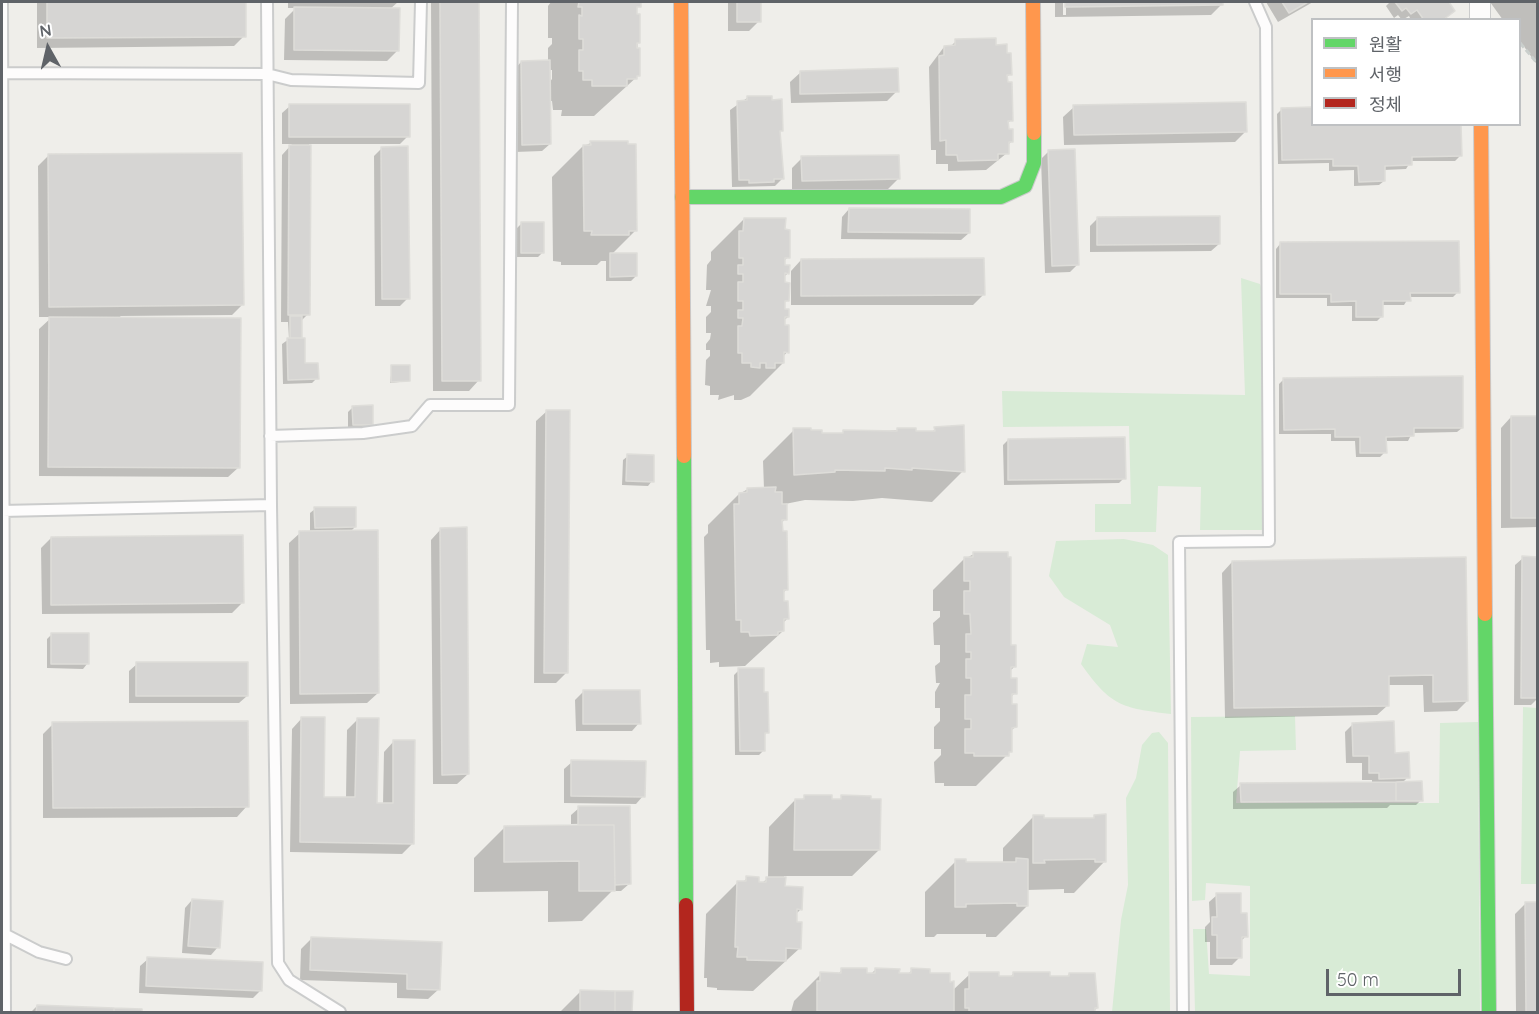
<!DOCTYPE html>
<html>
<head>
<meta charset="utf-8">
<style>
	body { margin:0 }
	#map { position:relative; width:1539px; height:1014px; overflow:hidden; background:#efeeea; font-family:Quicksand,"Noto Sans KR",sans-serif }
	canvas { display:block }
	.frame { position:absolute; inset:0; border:3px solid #5f6368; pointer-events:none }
	.legend { position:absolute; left:1311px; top:18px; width:210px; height:108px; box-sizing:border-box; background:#fff; border:2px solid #bfc1c3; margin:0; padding:8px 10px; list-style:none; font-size:18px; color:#5f6368 }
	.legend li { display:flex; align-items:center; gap:12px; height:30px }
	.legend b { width:30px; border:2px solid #bfc1c3 }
	.north { position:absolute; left:18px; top:18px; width:60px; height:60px; -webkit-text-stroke:4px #fff; paint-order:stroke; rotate:352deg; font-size:16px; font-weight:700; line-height:24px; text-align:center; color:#5f6368 }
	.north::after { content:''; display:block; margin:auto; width:21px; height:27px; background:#5f6368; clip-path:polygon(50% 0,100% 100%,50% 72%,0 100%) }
	.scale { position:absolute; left:1326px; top:969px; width:135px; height:27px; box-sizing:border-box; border:3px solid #5f6368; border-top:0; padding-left:8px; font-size:18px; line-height:21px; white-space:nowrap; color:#5f6368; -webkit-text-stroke:4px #fff; paint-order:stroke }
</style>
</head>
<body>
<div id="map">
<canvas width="1539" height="1014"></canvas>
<div class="frame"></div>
<ul class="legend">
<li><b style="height:8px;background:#63d668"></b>원활</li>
<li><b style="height:8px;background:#ff974d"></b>서행</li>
<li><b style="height:8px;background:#b3261e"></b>정체</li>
</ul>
<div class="north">N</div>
<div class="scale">50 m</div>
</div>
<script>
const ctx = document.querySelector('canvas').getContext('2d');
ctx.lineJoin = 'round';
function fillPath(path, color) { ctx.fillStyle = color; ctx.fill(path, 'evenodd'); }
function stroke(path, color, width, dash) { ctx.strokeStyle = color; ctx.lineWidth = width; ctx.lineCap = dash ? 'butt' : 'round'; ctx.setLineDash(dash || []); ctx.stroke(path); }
const green = new Path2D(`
	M1241 278 1260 284 1263 292V530H1200L1201 487 1158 486 1156 532H1095V504H1131L1129 426 1003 427 1002 391 1245 395Z
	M1124 539 1153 545 1168 555 1171 714C1121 708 1111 706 1081 664L1087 644 1118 647 1110 625 1064 597 1049 576 1056 541Z
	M1523 707 1537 708V884H1521Z
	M1295 716 1296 750 1240 751 1236 803H1439L1440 723 1478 722 1480 1012H1195L1193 929H1206L1209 974 1250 976V886L1206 883 1205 900 1192 901 1191 717Z
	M1159 732 1168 743 1170 1012H1112L1121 920 1128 885 1126 798 1136 778 1142 745 1152 733Z`);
const shadow = new Path2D(`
	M37 2H244V36L234 46 37 48Z
	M288 2H398L390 9 398 50 387 61 284 60 285 19 296 8H288Z
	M431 2H477L479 380 469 391H433Z
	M551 2H640L636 11 639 75 594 116H561L562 110H553L552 101H549L550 144 542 151 515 152 514 70 521 62H548V48L552 44V38H548V6ZM548 70H552V79L549 83Z
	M728 2H759V21L749 31H728Z
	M1055 2H1063V15H1066V2H1221V5L1211 15 1055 17Z
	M1266 2H1313L1278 22Z
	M1390 2H1447L1453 11 1444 20H1411L1409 16 1402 20 1398 15 1394 18 1386 6Z
	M1490 2H1538V66L1520 41V20H1503Z
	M956 41 994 46 1010 74 1006 78 1011 120 1007 124 1011 142 1007 146V153L986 170 948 171V164H936V150H931L929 67 944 47H950Z
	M801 72 897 91 887 101 791 103 790 82Z
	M747 98 781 130 778 133 783 178 775 186 732 187 730 110Z
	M290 106 408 136 400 144H309L308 314 300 322 304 364 317 378 312 383 283 384 282 344 289 339 288 322H281L282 155 292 144H282V113Z
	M1074 107 1245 132 1235 142 1064 145 1063 117Z
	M1282 109H1312V124L1460 156 1455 161H1411L1406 169 1383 170 1384 181 1379 185 1354 186V170L1329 171V163L1278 164 1277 114Z
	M591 143 636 230 612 254 636 276 631 281H606V261H601L597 265H561V262L553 261 552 177 583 146Z
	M382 148 408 298 400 306H375L374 156Z
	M1049 151 1077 265 1070 272 1045 273 1041 159Z
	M48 156 242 305 232 315 120 316 239 467 228 477 39 476V329L52 317H39L38 166Z
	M802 158 898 179 888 189 792 190V168Z
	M849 209 969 233 961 240 841 239 842 217Z
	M1098 218 1219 244 1211 251 1090 252V226Z
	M744 219 784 231 788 257 784 261 788 273 783 278 788 300 783 304 788 317 783 321 787 352 783 357V363L750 396 741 400H734V395L718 400 719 395H710V386L705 385 706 360 710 356V350H706V344L710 339 711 333H706V317L711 312V306H706L711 290H706L707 265 711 260V252Z
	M521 224 543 252 538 257H517L516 229Z
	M1280 244 1458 292 1453 297H1409L1404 305H1381L1382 316 1377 321H1352V306H1327V298H1276V249Z
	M801 260 983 295 973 305H791V271Z
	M392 367 409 381 390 383Z
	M1284 379 1462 428 1457 432 1412 433 1408 441H1385V452L1380 457H1356L1355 441H1331V434H1279V384Z
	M353 407 372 424 367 429 348 430V412Z
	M547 411 566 673 556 683H534L536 421Z
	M1511 417H1538V527L1501 528V428Z
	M915 429V432H932L935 429 963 471 932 502 882 498 853 501 805 500 785 504V519L781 524V532L787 589 782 594 787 619 783 623V631L745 666 719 667V662L710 663V650H706L704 537 708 533V525L739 494 748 489H764L763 461 794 430 820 435Z
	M1008 440 1124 478 1119 483 1004 485 1003 445Z
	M628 456 652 481 648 486 622 485 623 460Z
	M315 509 355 527 350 532 378 693 367 703 290 704 289 543 300 533 310 532V513Z
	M441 529 468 774 457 784H433L431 540Z
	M51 538 242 603 232 613 42 614 41 548Z
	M974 554 1015 666 1010 671V679L1015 693 1010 698 1015 727 1010 732V752L976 786H944V783H935L934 762 941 755V749H934V727L940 721V708H935V692L940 683H936L935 666 940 662V645H934L933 623 940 617V611H933V590L964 559Z
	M1465 558 1467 701 1457 711 1424 712 1423 685H1387L1388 705 1377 715 1225 718 1222 573 1232 562Z
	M1523 558H1538V698L1531 705H1514L1515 565Z
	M52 634 87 664 83 669 47 668V639Z
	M137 664 247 696 239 703H129V671Z
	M739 670 763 694 767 732 764 736V750L759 755H735L734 675Z
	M583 692 639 723 632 731H576L575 700Z
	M302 718 322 798H346L347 730 357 720 376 805H383L384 752 394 741 413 843 402 854 290 852 292 729Z
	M53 724 247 806 237 817 43 818V734Z
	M1353 724 1393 754 1408 777 1402 783 1421 800 1416 805H1390L1387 808 1233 809V792L1241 785 1372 783V780H1362V763H1346L1345 732Z
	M572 762 643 796 636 804 564 803V769Z
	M805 797 838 801 842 797 879 850 852 876H784V888L801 909 796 914 800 948 753 991 717 990V988L707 987V978H704L706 914 737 883H742L747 878 762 883 768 878 769 827 795 800H801Z
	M628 807 629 884 621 891H612L582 921 548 922V891L474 892V858L505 827 617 826V823L571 824V815L579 808Z
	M1034 816 1043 819H1092L1095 816 1105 861 1074 893H1064V889L1027 890V906L996 937H986V934H937L934 937H925V892L956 861 965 864 1003 863V848Z
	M1217 895 1240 915 1246 936 1240 942V957L1232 965H1210V942H1205V927L1210 922 1209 902Z
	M192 900 218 947 211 955 182 953 185 908Z
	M1526 903H1538V1012H1516L1515 914Z
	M312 938 441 943 439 989 428 999 397 998V983L300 980 301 949Z
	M148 959 261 990 253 998 139 993 140 966Z
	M842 970 871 974 875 970 908 974 912 970 949 983 952 991 970 974 998 977H1010L1013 974 1066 978 1069 974 1097 1008 1093 1012H791L794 1001 821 974H838Z
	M581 991 631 992V1012H560Z
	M37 1006 141 1010 140 1012H31Z`);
const building = new Path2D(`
	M47 2H246V37L47 38Z
	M440 2H479L481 381H442Z
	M579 2H641V7H637V14H640V43H637V48H640V76H637V79H627V86H592V80H583V71H579V50H583V39H579V15L582 16V7H578Z
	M737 2H761V22H737Z
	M1065 2H1223V5L1065 7Z
	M1282 2H1308L1289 13Z
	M1395 2H1449L1455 11 1443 20H1424L1417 10 1411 14 1406 8 1402 11Z
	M294 7 400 8 399 51 294 50Z
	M996 38V45L1007 44V53H1011L1012 75H1007L1008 82H1012L1013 121H1008L1009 129H1013V142H1009V154H998V160L958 161 957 155H946V140L940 141 939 56 944 55V46L955 45V39Z
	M550 60 551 144 522 145 521 61Z
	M898 68 899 92 800 94V71Z
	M747 96H772V100L782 99 783 131H780L784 179H774V182L749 183V180H739L737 101 747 100Z
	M1246 102 1247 132 1074 135 1073 105Z
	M289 104H410V137H289Z
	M1312 107V124H1461L1462 156 1412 157V165L1385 166V181L1359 182 1358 166H1333V159L1282 160 1281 108Z
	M590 141H628V144H636L637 231H629V235H591L592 231H584L583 145H591Z
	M289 145H311L310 315H288Z
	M408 146 410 299H382L381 147Z
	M1075 149 1079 265 1052 266 1048 150Z
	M242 153 244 305 49 307 48 154Z
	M899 155 900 179 802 181 801 156Z
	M849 208 970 209V233L848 232Z
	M1220 216V244L1097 245V217Z
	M744 218H786L785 229 790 230V258H785V265H790L789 274 785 273V282L790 283 789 301H785V309H789V317H785V325H789V353L784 352V363H775V368H766V363H760V368L751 367V363H742V353H738V326H742L743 318H738V310H743V301H738V282H743V274H738V265H743V258H739V231H743Z
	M521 222H544V253H521Z
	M1459 241 1460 293H1410L1411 301H1383V317H1356V301L1331 302V294H1280V242Z
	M610 253H637V276L610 277Z
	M984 258 985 295 801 296V259Z
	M290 316H302V338H290Z
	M49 317 241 318 240 468 48 467Z
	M287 338H305V363H318L319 379 288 380Z
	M391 365H410V381L391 382Z
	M1463 376V428H1414V436L1386 437 1387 453H1360V437H1335V429L1284 430 1283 378Z
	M373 405V425H353L352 406Z
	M546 410H570L568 673H544Z
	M1511 416H1538V518H1511Z
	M964 425 965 472 912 468V470L885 468V471L835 470V472L794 475 793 428H811V430H822V433H843V430L897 431V428H916V431H935L934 427Z
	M1125 437 1126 479 1008 480V439Z
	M627 454 654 455V482L626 481Z
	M776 487 775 492H782V504H787V520H782L783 531H787L788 590H784V601H788L789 619H784V631L778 632V635L750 636 749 632H741V620H736L734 504H739V493L747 492V488Z
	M314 507H356V527L315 528Z
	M467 527 469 774 442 775 440 528Z
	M378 530 379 693 300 694 299 531Z
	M243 535 244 603 51 605V537Z
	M973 552H1008V557H1011V645H1016V667H1011V678H1017V694H1012V704H1017V727L1012 728V752H1009V756H974V753H965V729H971V719H965V695H971V678H966V659H971V652H966V634H971L970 614H964V591H970V581H964V557H973Z
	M1522 556 1538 557V698H1521Z
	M1466 557 1468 701 1433 702V675L1389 676V706L1234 708 1232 561Z
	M51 633H89V664H51Z
	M136 662H248V696H136Z
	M738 668H764V692H768L769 733H765V751H740Z
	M583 690H640L641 724H583Z
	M301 717H325L324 797H355L357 718H379L377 803H393V740H415L414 844 300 842Z
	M248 721 249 807 53 808 52 722Z
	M1394 721 1395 753 1409 752 1410 778 1379 779V773H1369V756H1353L1352 723Z
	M571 760 646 761 645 797 571 796Z
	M1422 781 1423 801H1396V782Z
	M1396 782V801L1241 802 1240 783Z
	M804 795H832V799H841V795L871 796V799H881L880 850H794L795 799H804Z
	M578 806H630L631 884 615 885 614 825H578Z
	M1106 814V862H1095V859L1044 860 1045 863H1033V815H1044V818H1094V815Z
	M578 825H614L615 891H579V861L504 862V826Z
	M1016 858 1028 859V906H1017V903L966 904V907H955V859H966V862H1016Z
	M746 876 759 877V882H766V877H786L785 886 803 887 802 910 797 909V922H802L801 949 786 948V961L747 960V957H737L738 947H735L737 881H746Z
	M1216 893H1241V913H1247L1248 937H1242V958H1217V935H1212V917H1217Z
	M192 899 223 901 220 948 188 946Z
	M1525 902H1538V1012H1526Z
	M311 937 442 942 440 990 407 989V974L310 970Z
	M147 957 263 962 262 991 146 986Z
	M841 968H867V973H875V968L900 969 899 973H911V968L930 969V973H950V982L954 981V1012L817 1011V981H820V972L841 973Z
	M969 972H999V976H1013V972H1050V976H1069V973H1095L1098 1008H1095V1012H969V1008H965V989H969Z
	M580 990 615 991V1012H580Z
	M615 991H633L632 1012H615Z
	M37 1005 114 1008V1012H36Z
	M114 1008 142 1009V1012H114Z`);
const path = new Path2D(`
	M1520 43 1538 64`);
const lane = new Path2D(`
	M2 2 5 1012
	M2 73 267 74 291 80 419 83 421 2
	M270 436 363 433 412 426 430 405H509L512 2
	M271 505 278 963 289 980 340 1012
	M2 511 271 505 267 2
	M6 935 39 952 66 959
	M1183 1012 1179 542 1269 541 1266 27 1255 2`);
const street = new Path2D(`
	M1480 2V20`);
const fast = new Path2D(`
	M682 197H1001L1025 186 1034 163V133
	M684 456 686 905
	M1485 614 1489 1012`);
const slow = new Path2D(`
	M681 2 684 456
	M1033 2 1034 133
	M1481 124 1485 614`);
const jam = new Path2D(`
	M686 905 687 1012`);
fillPath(green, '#d8ebd6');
fillPath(shadow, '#0003');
fillPath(building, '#d6d5d3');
stroke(building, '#deddd9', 1.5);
stroke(lane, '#cbcccc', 14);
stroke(street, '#cbcccc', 22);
stroke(fast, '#cacacb', 16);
stroke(slow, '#cacacb', 16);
stroke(jam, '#cacacb', 16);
stroke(path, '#cacfcc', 3, [6, 3]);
stroke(lane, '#fdfcfc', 10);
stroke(street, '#fdfcfc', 20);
stroke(fast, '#63d668', 14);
stroke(slow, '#ff974d', 14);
stroke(jam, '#b3261e', 14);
</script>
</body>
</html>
